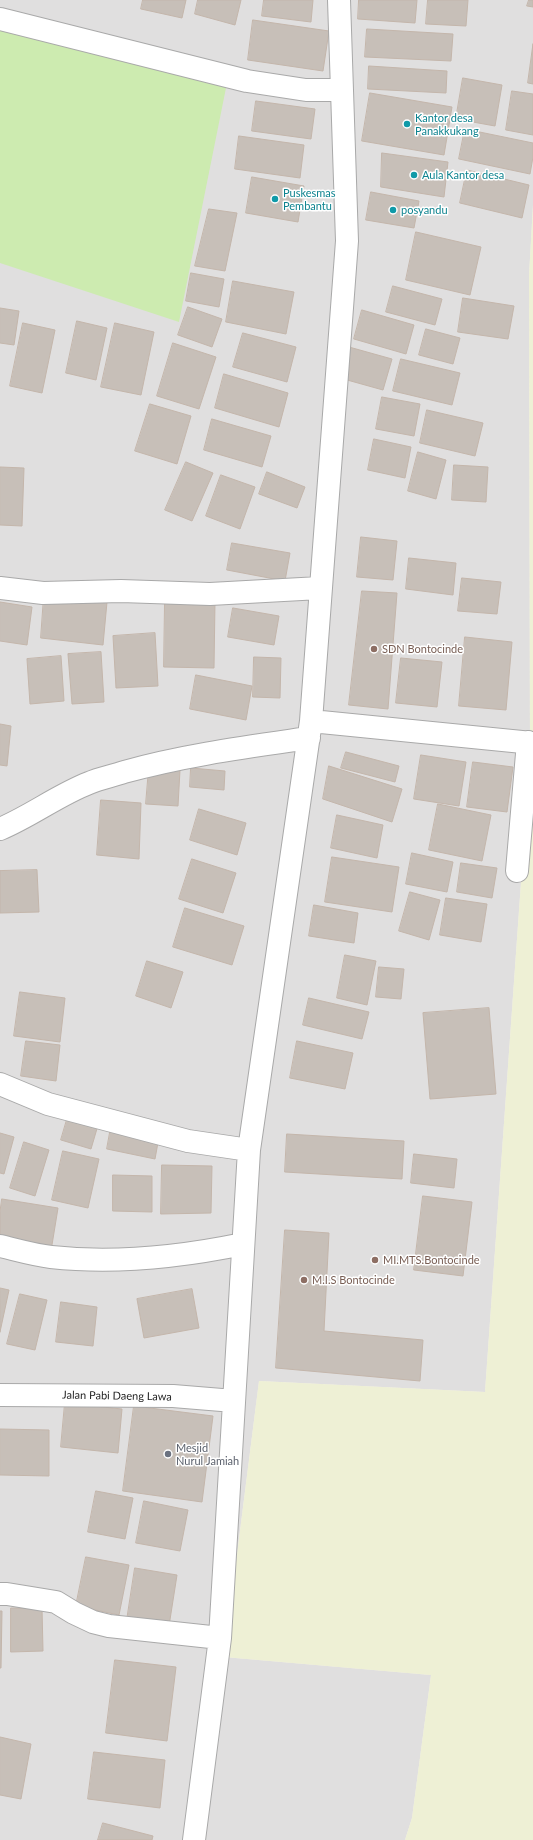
<!DOCTYPE html>
<html>
<head>
<meta charset="utf-8">
<style>
	body { margin:0 }
	canvas { display:block; background:#f2efe9 }
</style>
</head>
<body>
<canvas width="533" height="1840"></canvas>
<script>
const ctx = document.querySelector('canvas').getContext('2d');
ctx.lineJoin = 'round';
function fillPath(path, color) { ctx.fillStyle = color; ctx.fill(path, 'evenodd'); }
function stroke(path, color, width, dash) { ctx.strokeStyle = color; ctx.lineWidth = width; ctx.lineCap = dash ? 'butt' : 'round'; ctx.setLineDash(dash || []); ctx.stroke(path); }
function write(font, color, halo, rows, align = 'center') {
  ctx.font = font + ' Lato,sans-serif'; ctx.lineWidth = 3; ctx.setLineDash([]); ctx.textBaseline = 'middle'; ctx.strokeStyle = halo; ctx.fillStyle = color; for (const [text, x, y, turn = 0] of rows) {
    ctx.save(); ctx.translate(x, y); ctx.rotate((+turn || 0) * Math.PI / 180); ctx.textAlign = isNaN(turn) ? turn : align; if (halo) ctx.strokeText(text, 0, 0); ctx.fillText(text, 0, 0); ctx.restore();
  }
}
const residential = new Path2D(`
	M0 0H533V205L529 276 530 755 485 1392 259 1381 224 1657 431 1675 412 1818 405 1840H0Z`);
const farmland = new Path2D(`
	M533 205V1840H405L412 1818 431 1675 224 1657 259 1381 485 1392 530 755 529 276Z`);
const grass = new Path2D(`
	M0 15 228 78 179 322 0 263Z`);
const building = new Path2D(`
	M143 0H186L182 18 141 9Z
	M198 0H241L235 25 195 14Z
	M264 0H313L311 22 262 16Z
	M359 0H417L415 23 358 19Z
	M428 0H468L466 26 426 24Z
	M529 0H533V7L527 6Z
	M253 20 329 31 323 71 248 60Z
	M367 29 453 34 451 61 365 57Z
	M533 44V84L528 83Z
	M369 66 447 71 446 93 368 89Z
	M463 78 502 85 495 126 456 119Z
	M512 91 533 94V135L506 130Z
	M370 93 452 107 444 155 362 141Z
	M256 101 315 109 311 139 252 131Z
	M465 129 533 143V157L530 174 459 159Z
	M239 136 304 145 300 178 235 169Z
	M382 153 448 162 444 197 381 187Z
	M467 170 529 185 522 218 460 203Z
	M252 177 304 186 298 222 246 213Z
	M371 192 419 201 414 228 366 220Z
	M209 209 237 213 225 271 195 266Z
	M416 232 481 247 470 295 406 280Z
	M191 273 224 279 219 307 186 301Z
	M233 281 294 292 286 334 226 322Z
	M393 286 442 299 435 325 386 312Z
	M463 298 514 306 508 339 458 332Z
	M188 307 222 319 212 347 178 335Z
	M0 308 19 311 14 345 0 343Z
	M362 310 414 325 406 354 354 339Z
	M77 321 107 328 96 380 66 373Z
	M23 323 55 330 42 393 10 386Z
	M115 323 154 332 141 395 101 387Z
	M426 329 460 338 453 364 419 355Z
	M243 333 296 347 287 382 233 367Z
	M173 343 216 357 199 409 157 396Z
	M349 347 392 359 383 390 340 378Z
	M401 359 460 373 452 405 393 391Z
	M224 374 288 393 279 427 215 408Z
	M382 397 420 404 414 436 376 429Z
	M150 404 191 416 177 464 135 451Z
	M427 410 483 423 475 456 420 443Z
	M212 419 271 436 262 467 204 450Z
	M374 439 411 447 405 478 368 470Z
	M418 452 446 460 436 499 408 491Z
	M186 462 213 473 192 521 165 510Z
	M454 465 488 467 486 502 452 500Z
	M0 467 24 468 22 526 0 525Z
	M267 472 305 487 297 508 259 494Z
	M221 475 255 487 240 529 206 516Z
	M361 537 397 541 393 580 357 577Z
	M232 543 290 553 285 581 227 570Z
	M409 558 456 563 453 595 406 589Z
	M462 578 501 582 497 614 458 611Z
	M362 591 397 593 388 709 349 705Z
	M44 596 107 602 103 645 41 638Z
	M165 600 215 601 214 668 164 667Z
	M0 602 32 607 27 645 0 641Z
	M233 608 279 616 274 645 228 637Z
	M155 633 158 686 116 688 113 636Z
	M465 637 512 642 506 710 459 706Z
	M101 652 104 702 72 704 68 654Z
	M61 656 64 701 30 704 27 659Z
	M254 657 281 658 280 698 253 697Z
	M401 658 442 662 437 707 396 703Z
	M196 675 252 686 246 720 190 709Z
	M0 724 11 726 7 766 0 765Z
	M346 752 399 766 395 782 341 768Z
	M421 755 466 762 459 806 414 799Z
	M473 762 513 767 507 812 467 807Z
	M329 766 402 789 392 822 323 799Z
	M149 768 180 770 178 806 146 804Z
	M191 768 225 771 224 790 190 787Z
	M101 800 141 803 139 859 97 855Z
	M438 804 491 815 482 861 429 850Z
	M199 809 246 823 237 855 190 840Z
	M337 815 383 825 377 858 331 848Z
	M412 853 453 862 447 892 406 884Z
	M332 857 399 867 392 912 325 902Z
	M192 859 236 873 223 913 179 899Z
	M461 863 497 868 492 898 457 892Z
	M37 870 39 912 0 913V871Z
	M410 892 440 900 429 940 399 931Z
	M446 898 487 904 481 942 440 935Z
	M314 905 358 913 354 943 309 936Z
	M185 908 244 926 232 965 173 947Z
	M345 955 376 961 367 1005 337 998Z
	M147 961 183 972 171 1008 136 996Z
	M379 967 404 969 401 999 376 997Z
	M20 992 65 998 60 1042 14 1036Z
	M309 998 369 1012 362 1039 303 1025Z
	M489 1008 496 1094 430 1099 423 1013Z
	M26 1041 60 1045 56 1081 21 1076Z
	M297 1041 353 1053 345 1089 290 1078Z
	M71 1106 101 1115 91 1149 61 1140Z
	M113 1116 161 1126 155 1159 107 1149Z
	M0 1133 14 1137 4 1174 0 1173Z
	M287 1134 404 1141 402 1179 285 1172Z
	M24 1142 49 1150 35 1196 10 1188Z
	M63 1151 99 1159 88 1208 52 1200Z
	M414 1154 457 1159 454 1188 411 1183Z
	M162 1165 212 1166 211 1213 161 1214Z
	M113 1175 152 1176V1212L113 1211Z
	M423 1196 472 1202 463 1276 414 1270Z
	M2 1199 58 1208 51 1251 0 1242V1212Z
	M285 1230 329 1233 324 1331 423 1340 420 1381 276 1368Z
	M0 1288 9 1290 0 1332Z
	M192 1289 199 1328 144 1338 137 1299Z
	M20 1294 47 1300 35 1350 7 1344Z
	M61 1302 97 1307 93 1346 56 1342Z
	M65 1403 122 1409 118 1453 61 1447Z
	M134 1406 213 1416 202 1502 123 1491Z
	M0 1429 49 1430V1476L0 1475Z
	M96 1491 133 1498 125 1539 88 1532Z
	M144 1501 188 1510 180 1551 136 1543Z
	M86 1557 129 1565 119 1615 76 1606Z
	M135 1568 177 1575 169 1626 127 1620Z
	M11 1608H42L43 1651 11 1652Z
	M0 1611H2L1 1668H0Z
	M115 1660 176 1667 167 1741 106 1733Z
	M0 1737 31 1744 21 1799 0 1795Z
	M94 1752 165 1760 160 1808 88 1799Z
	M103 1823 153 1836 152 1840H98Z`);
const street = new Path2D(`
	M0 19 247 81 306 90H342
	M0 588 43 593 121 591 210 594 320 588
	M311 721 533 743
	M0 829C31 816 58 795 89 783 100 778 113 776 124 772 185 755 247 747 309 738
	M517 871 528 742
	M0 1084 48 1104 188 1141 249 1150
	M0 1246C17 1250 34 1255 51 1257 115 1264 180 1257 243 1244
	M0 1395 173 1396 234 1401
	M0 1594H7L56 1602 74 1613 93 1622 109 1626 220 1638
	M194 1840 220 1638 249 1150 311 721 347 241 339 0`);
const markers = [
	[407,124,4,"#0f9aa8"],
	[414,175,4,"#0f9aa8"],
	[275,199,4,"#0f9aa8"],
	[393,210,4,"#0f9aa8"],
	[374,649,4,"#8d6e63"],
	[375,1260,4,"#8d6e63"],
	[304,1280,4,"#8d6e63"],
	[168,1454,4,"#6b7280"]
];
const cultureNames = [
	["Kantor desa",415,118],
	["Panakkukang",415,131],
	["Aula Kantor desa",422,175],
	["Puskesmas",283,193],
	["Pembantu",283,206],
	["posyandu",401,210]
];
const educationNames = [
	["SDN Bontocinde",382,649],
	["MI.MTS.Bontocinde",383,1260],
	["M.I.S Bontocinde",312,1280]
];
const streetNames = [
	["Jalan Pabi Daeng Lawa",117,1396,1]
];
const worshipNames = [
	["Mesjid",176,1448],
	["Nurul Jamiah",176,1461]
];
fillPath(residential, '#e0dfdf');
fillPath(farmland, '#eef0d5');
fillPath(grass, '#cdebb0');
fillPath(building, '#c7bfb8');
stroke(building, '#c4b6ab', 1);
stroke(street, '#a9a9a9', 24);
stroke(street, '#fff', 22);
for (const [x, y, r, color] of markers) { const dot = new Path2D(); dot.arc(x, y, r, 0, 2 * Math.PI); ctx.fillStyle = color; ctx.fill(dot); stroke(dot, '#fff', 1.5); }
write('11px', '#0d838f', '#fff', cultureNames, 'left');
write('11px', '#785e54', '#fff', educationNames, 'left');
write('11px', '#222', '#fff', streetNames);
write('11px', '#5b616d', '#fff', worshipNames, 'left');
</script>
</body>
</html>
